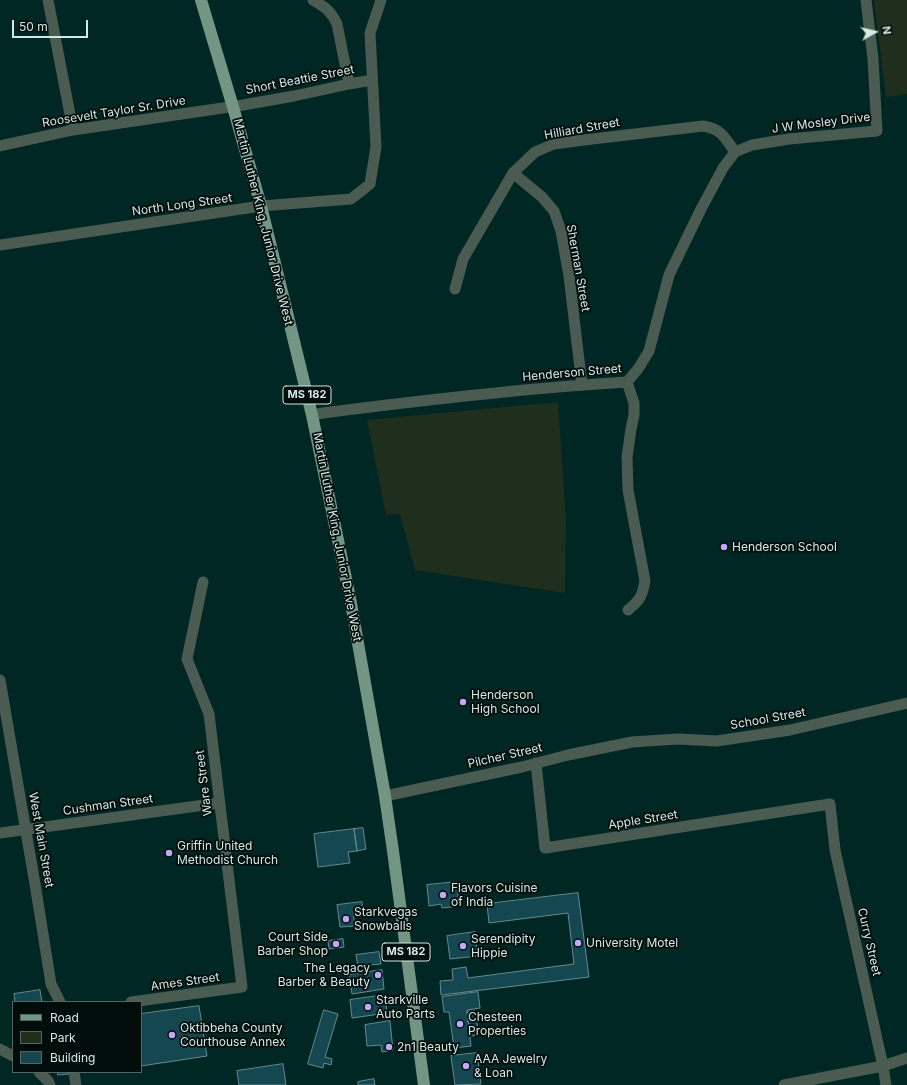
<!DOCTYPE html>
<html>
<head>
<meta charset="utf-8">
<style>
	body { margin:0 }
	#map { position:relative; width:907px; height:1085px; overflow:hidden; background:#002723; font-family:Inter,sans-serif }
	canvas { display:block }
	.legend { position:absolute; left:12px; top:1001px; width:130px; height:72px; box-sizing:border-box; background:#010d0b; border:1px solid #556562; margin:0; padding:5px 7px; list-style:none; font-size:12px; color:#d4e9e5 }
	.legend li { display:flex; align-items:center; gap:8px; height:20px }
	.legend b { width:20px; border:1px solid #556562 }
	.north { position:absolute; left:855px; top:12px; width:40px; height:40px; -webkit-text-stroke:3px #010d0b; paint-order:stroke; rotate:82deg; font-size:11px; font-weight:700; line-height:16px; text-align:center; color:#d4e9e5 }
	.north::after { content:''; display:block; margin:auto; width:14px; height:18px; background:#d4e9e5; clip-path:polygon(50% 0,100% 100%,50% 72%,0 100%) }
	.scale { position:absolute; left:12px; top:20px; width:76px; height:18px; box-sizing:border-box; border:2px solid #d4e9e5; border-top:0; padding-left:5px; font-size:12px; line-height:14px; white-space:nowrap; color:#d4e9e5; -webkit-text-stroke:3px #010d0b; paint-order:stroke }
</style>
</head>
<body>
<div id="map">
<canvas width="907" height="1085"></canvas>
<ul class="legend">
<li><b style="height:5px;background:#739684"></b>Road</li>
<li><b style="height:11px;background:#202f1d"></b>Park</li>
<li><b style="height:11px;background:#14474f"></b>Building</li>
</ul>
<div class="north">N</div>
<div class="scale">50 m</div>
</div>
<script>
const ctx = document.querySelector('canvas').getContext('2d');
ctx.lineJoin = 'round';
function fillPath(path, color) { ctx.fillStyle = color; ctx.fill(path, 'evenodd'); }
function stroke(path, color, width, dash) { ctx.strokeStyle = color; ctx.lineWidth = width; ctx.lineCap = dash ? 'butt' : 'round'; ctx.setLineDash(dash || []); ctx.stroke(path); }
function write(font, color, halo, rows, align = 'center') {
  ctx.font = font + ' Inter,sans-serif'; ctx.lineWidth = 3.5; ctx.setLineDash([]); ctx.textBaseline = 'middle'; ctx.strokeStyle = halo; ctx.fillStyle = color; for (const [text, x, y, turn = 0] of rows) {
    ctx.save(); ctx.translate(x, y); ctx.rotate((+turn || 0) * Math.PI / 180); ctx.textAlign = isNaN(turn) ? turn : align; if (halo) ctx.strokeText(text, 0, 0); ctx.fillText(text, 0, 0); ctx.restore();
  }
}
const green = new Path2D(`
	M874 0H907V94L886 97Z
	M558 402 566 520 565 593 415 570 400 514 386 515 367 420Z`);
const building = new Path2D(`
	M363 828 366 849 357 851 354 829Z
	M354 829 357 851 348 852 350 863 318 867 314 834Z
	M457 882 459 906 442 908 441 904 429 906 427 885Z
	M578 893 589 977 441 995 440 981 453 980 452 969 466 967 468 978 574 964 568 913 489 923 487 904Z
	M362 902 363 911 353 913 355 926 340 927 337 905Z
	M475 932 478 956 450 959 447 936Z
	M343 939 344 947 329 949 328 941Z
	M379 952 381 964 358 966 356 955Z
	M382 970 384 989 352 994 349 975Z
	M40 990 42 1002H15L14 994Z
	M478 992 480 1008 467 1010 471 1046 454 1048 449 1012H444L442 997Z
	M385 995 387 1013 352 1018 350 1000Z
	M199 1006 207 1056 141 1066V1014Z
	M324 1010 338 1014 325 1057 332 1059 331 1065 324 1063 323 1068 308 1064Z
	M475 1011 479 1035 470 1036 467 1012Z
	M390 1021 393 1050 382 1052 381 1045 367 1046 365 1025Z
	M477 1053 481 1084 455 1085 451 1056Z
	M283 1064 286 1085H239L237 1071Z
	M58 1072H68L69 1074 58 1075Z
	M374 1079 375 1085H358V1082Z`);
const street = new Path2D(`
	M48 0 73 130
	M313 0C325 7 331 11 337 24L349 84
	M0 146 73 130 243 105 294 96 349 84 372 80
	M513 173 542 197 554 211 561 231 569 276 582 385
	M0 245 261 206 351 199 370 184 376 147 370 33 381 0
	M455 289 463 259 513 173 535 152 554 144 584 140 703 126C722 129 725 138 735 152
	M627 382 634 403V415L631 429 627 457 628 490 645 581C642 597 640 600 628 610
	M312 415 323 413C424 400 525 388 627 382L638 369 649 351 669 275 701 209 723 168 735 152 752 145 789 139 877 131 873 59 866 0
	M0 680 36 890 51 984 60 1002
	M536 763 545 848 830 804 835 850 883 1066 886 1085
	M385 796 522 767 568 755 632 742 678 739 717 741 790 730 907 703
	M0 833 219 803
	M131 1002 242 987 209 714 187 659 203 582
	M0 1049 13 1056
	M39 1072 48 1081 50 1085
	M74 1072 76 1085
	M784 1085 883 1066 907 1058`);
const primary = new Path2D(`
	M201 0 233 107 261 206 312 415 350 598 385 796 393 851 424 1085`);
const markers = [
	[724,547,4,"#c2a8f2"],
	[463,702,4,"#c2a8f2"],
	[169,853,4,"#c2a8f2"],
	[443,895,4,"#c2a8f2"],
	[346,919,4,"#c2a8f2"],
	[578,943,4,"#c2a8f2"],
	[336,944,4,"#c2a8f2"],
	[463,946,4,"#c2a8f2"],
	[378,975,4,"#c2a8f2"],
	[368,1007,4,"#c2a8f2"],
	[460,1024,4,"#c2a8f2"],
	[172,1035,4,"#c2a8f2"],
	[389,1047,4,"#c2a8f2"],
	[466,1066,4,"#c2a8f2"]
];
const shields = [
	[307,395,48],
	[406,952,48]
];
const shieldNames = [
	["MS 182",307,395],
	["MS 182",406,952]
];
const streetNames = [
	["Short Beattie Street",300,80,-11],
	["Roosevelt Taylor Sr. Drive",114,112,-9],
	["J W Mosley Drive",821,123,-7],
	["Hilliard Street",582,129,-10],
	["North Long Street",182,205,-8],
	["Martin Luther King, Junior Drive West",263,222,76],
	["Sherman Street",578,268,80],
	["Henderson Street",572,373,-5],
	["Martin Luther King, Junior Drive West",337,537,79],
	["School Street",768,719,-10],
	["Pilcher Street",505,756,-13],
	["Ware Street",204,783,-97],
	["Cushman Street",108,805,-8],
	["Apple Street",643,820,-9],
	["West Main Street",41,840,80],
	["Curry Street",869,942,77],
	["Ames Street",185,982,-8]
];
const poiNames = [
	["Henderson School",732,547],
	["Henderson",471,695],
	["High School",471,709],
	["Griffin United",177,846],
	["Methodist Church",177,860],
	["Flavors Cuisine",451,888],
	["of India",451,902],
	["Starkvegas",354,912],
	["Snowballs",354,926],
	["Court Side",328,937,"right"],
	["Barber Shop",328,951,"right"],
	["Serendipity",471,939],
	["Hippie",471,953],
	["University Motel",586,943],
	["The Legacy",370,968,"right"],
	["Barber & Beauty",370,982,"right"],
	["Starkville",376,1000],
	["Auto Parts",376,1014],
	["Chesteen",468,1017],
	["Properties",468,1031],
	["Oktibbeha County",180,1028],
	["Courthouse Annex",180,1042],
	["2n1 Beauty",397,1047],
	["AAA Jewelry",474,1059],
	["& Loan",474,1073]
];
fillPath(green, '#202f1d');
fillPath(building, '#14474f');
stroke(building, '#648b91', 1);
stroke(street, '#4a5b52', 11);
stroke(primary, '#739684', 12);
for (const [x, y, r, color] of markers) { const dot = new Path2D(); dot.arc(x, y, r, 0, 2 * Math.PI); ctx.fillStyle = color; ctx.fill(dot); stroke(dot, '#010d0b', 1.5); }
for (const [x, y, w] of shields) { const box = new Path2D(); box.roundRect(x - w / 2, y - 9, w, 18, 3); ctx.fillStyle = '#010d0b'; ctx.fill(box); stroke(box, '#d4e9e5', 1); }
write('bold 11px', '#d4e9e5', null, shieldNames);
write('12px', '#d4e9e5', '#010d0b', streetNames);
write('12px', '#d4e9e5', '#010d0b', poiNames, 'left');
</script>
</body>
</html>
